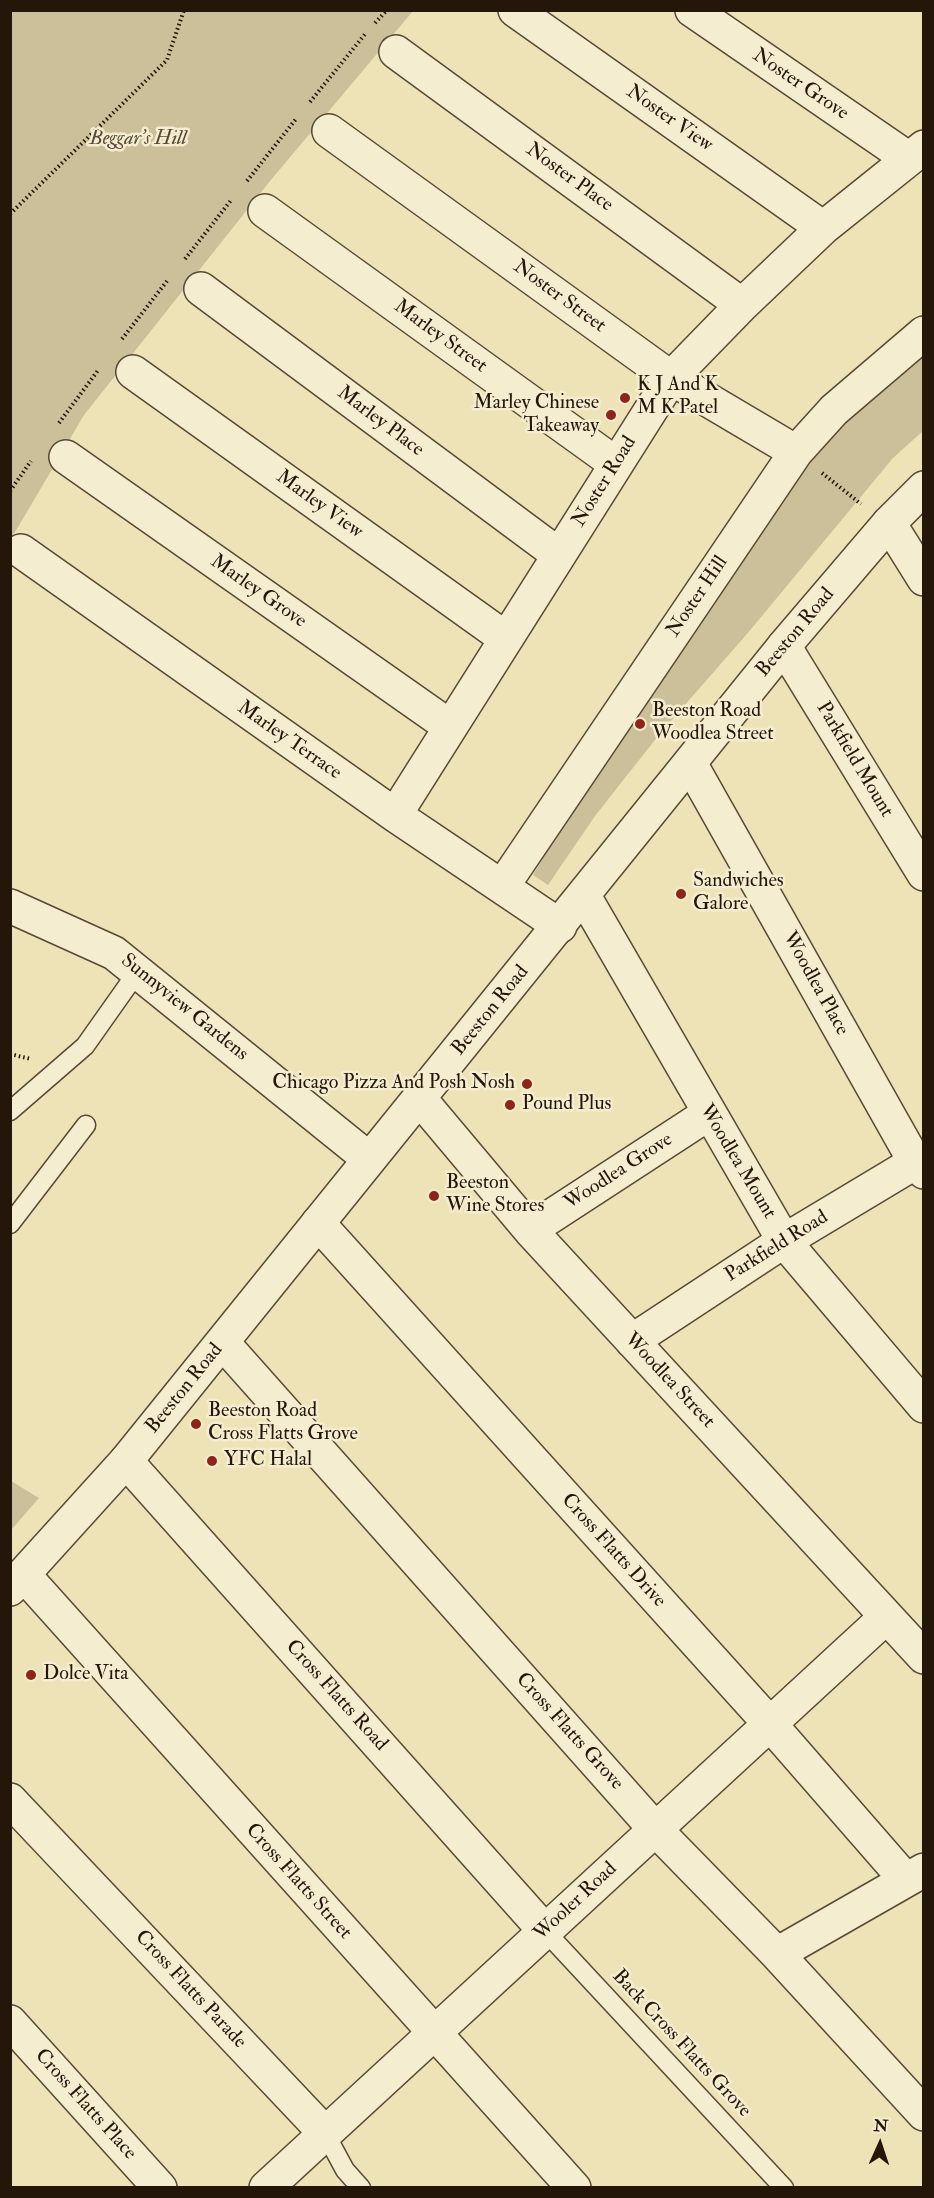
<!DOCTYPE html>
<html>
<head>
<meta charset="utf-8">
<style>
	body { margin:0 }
	#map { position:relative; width:934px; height:2198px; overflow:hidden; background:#eee3b7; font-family:"IM FELL Double Pica",serif }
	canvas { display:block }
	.frame { position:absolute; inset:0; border:12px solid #25160a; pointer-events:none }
	.north { position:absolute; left:850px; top:2114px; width:60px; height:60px; -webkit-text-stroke:4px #f4edd0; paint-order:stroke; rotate:3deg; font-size:16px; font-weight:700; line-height:24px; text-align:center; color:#25160a }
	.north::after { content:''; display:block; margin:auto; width:21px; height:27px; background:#25160a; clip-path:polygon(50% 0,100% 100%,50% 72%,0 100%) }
</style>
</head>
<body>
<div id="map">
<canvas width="934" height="2198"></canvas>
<div class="frame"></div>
<div class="north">N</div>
</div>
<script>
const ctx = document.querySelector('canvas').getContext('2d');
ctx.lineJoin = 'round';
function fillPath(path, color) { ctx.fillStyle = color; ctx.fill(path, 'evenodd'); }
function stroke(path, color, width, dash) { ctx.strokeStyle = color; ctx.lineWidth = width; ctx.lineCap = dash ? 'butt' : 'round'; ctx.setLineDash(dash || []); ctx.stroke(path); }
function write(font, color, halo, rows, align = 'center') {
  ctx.font = font + ' "IM FELL Double Pica",serif'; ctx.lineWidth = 5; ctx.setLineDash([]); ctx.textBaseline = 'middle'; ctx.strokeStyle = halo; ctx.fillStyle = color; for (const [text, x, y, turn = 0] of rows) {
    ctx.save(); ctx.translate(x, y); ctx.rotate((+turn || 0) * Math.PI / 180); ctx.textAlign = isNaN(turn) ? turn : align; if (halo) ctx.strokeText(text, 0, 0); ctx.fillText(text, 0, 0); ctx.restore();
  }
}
const green = new Path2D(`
	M11 11H413L270 181 84 415 11 539Z
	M923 344V431L893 458 747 634 662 731 595 816 548 885 533 875 648 681 786 478Z
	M11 1481 39 1498 11 1530Z`);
const path = new Path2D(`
	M375 23 387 10
	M310 102 366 33
	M247 181 296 119
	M10 214 167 60 184 10
	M185 259 232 199
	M122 339 167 281
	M59 423 99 369
	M822 473 861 504
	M10 491 31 461
	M10 1054 31 1059`);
const service = new Path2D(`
	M10 1111 85 1046 138 971
	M10 1224 86 1125
	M545 1931 784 2188
	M325 2133 345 2170 361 2188`);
const minor = new Path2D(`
	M515 10 823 228
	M692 10 909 159
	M396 52 742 305
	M329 131 671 378 796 452
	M265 211 616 464
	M201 289 559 555
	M133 372 505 638
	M66 457 449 726
	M889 523 924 579
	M21 551 395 815 560 926
	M784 646 924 874
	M690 763 915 1162 924 1172
	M395 815 671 378 742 305 823 228 924 147
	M502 887 796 452 834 410 924 333
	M584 896 784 1241 924 1406
	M10 906 114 953 369 1159
	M420 1099 530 1230 924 1657
	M318 1223 770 1724 906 1880
	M530 1230 708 1114
	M632 1341 784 1241 924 1157
	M223 1343 655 1829 777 1954 924 2114
	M126 1461 545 1931
	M24 1575 574 2188
	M10 1800 325 2133
	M777 1954 924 1870
	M10 2022 160 2188
	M266 2188 886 1617`);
const tertiary = new Path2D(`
	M10 1589 126 1461 784 646 889 523 924 488`);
const markers = [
	[625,398,6,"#8f2418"],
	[611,415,6,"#8f2418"],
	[640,724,6,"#8f2418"],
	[681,894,6,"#8f2418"],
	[527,1084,6,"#8f2418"],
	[510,1105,6,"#8f2418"],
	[434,1196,6,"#8f2418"],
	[196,1424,6,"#8f2418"],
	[212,1461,6,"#8f2418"],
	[31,1675,6,"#8f2418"]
];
const streetNames = [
	["Noster Grove",800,85,34],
	["Noster View",669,119,35],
	["Noster Place",569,178,36],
	["Noster Street",559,297,36],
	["Marley Street",440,337,36],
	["Marley Place",380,422,37],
	["Noster Road",605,482,-58],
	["Marley View",319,505,36],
	["Marley Grove",258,592,35],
	["Noster Hill",698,597,-56],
	["Beeston Road",796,633,-50],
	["Marley Terrace",289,741,35],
	["Parkfield Mount",854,760,59],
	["Woodlea Place",815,984,61],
	["Sunnyview Gardens",184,1008,39],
	["Beeston Road",491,1011,-51],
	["Woodlea Mount",737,1162,59],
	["Woodlea Grove",619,1172,-33],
	["Parkfield Road",777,1247,-32],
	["Woodlea Street",669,1381,47],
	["Beeston Road",185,1389,-51],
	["Cross Flatts Drive",613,1551,48],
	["Cross Flatts Road",336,1696,48],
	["Cross Flatts Grove",569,1732,48],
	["Cross Flatts Street",298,1882,48],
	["Wooler Road",576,1902,-43],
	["Cross Flatts Parade",190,1990,47],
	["Back Cross Flatts Grove",681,2044,47],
	["Cross Flatts Place",85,2105,48]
];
const parkNames = [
	["Beggar's Hill",138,140]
];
const poiNames = [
	["K J And K",637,386],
	["M K Patel",637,409],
	["Marley Chinese",599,404,"right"],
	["Takeaway",599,427,"right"],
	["Beeston Road",652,712],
	["Woodlea Street",652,735],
	["Sandwiches",693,882],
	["Galore",693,905],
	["Chicago Pizza And Posh Nosh",515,1084,"right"],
	["Pound Plus",522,1105],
	["Beeston",446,1184],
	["Wine Stores",446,1207],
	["Beeston Road",208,1412],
	["Cross Flatts Grove",208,1435],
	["YFC Halal",224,1461],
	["Dolce Vita",43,1675]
];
fillPath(green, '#ccc09a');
stroke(service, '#574935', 21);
stroke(minor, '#574935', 36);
stroke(tertiary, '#574935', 36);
stroke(path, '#25160a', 4, [1.5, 3]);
stroke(service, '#f4edd0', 18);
stroke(minor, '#f4edd0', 33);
stroke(tertiary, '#f4edd0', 33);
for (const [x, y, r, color] of markers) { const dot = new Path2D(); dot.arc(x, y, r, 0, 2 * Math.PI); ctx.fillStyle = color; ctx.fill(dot); stroke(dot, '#f4edd0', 2); }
write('20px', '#25160a', '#f4edd0', streetNames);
write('italic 20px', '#574935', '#f4edd0', parkNames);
write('20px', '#25160a', '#f4edd0', poiNames, 'left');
</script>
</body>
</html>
